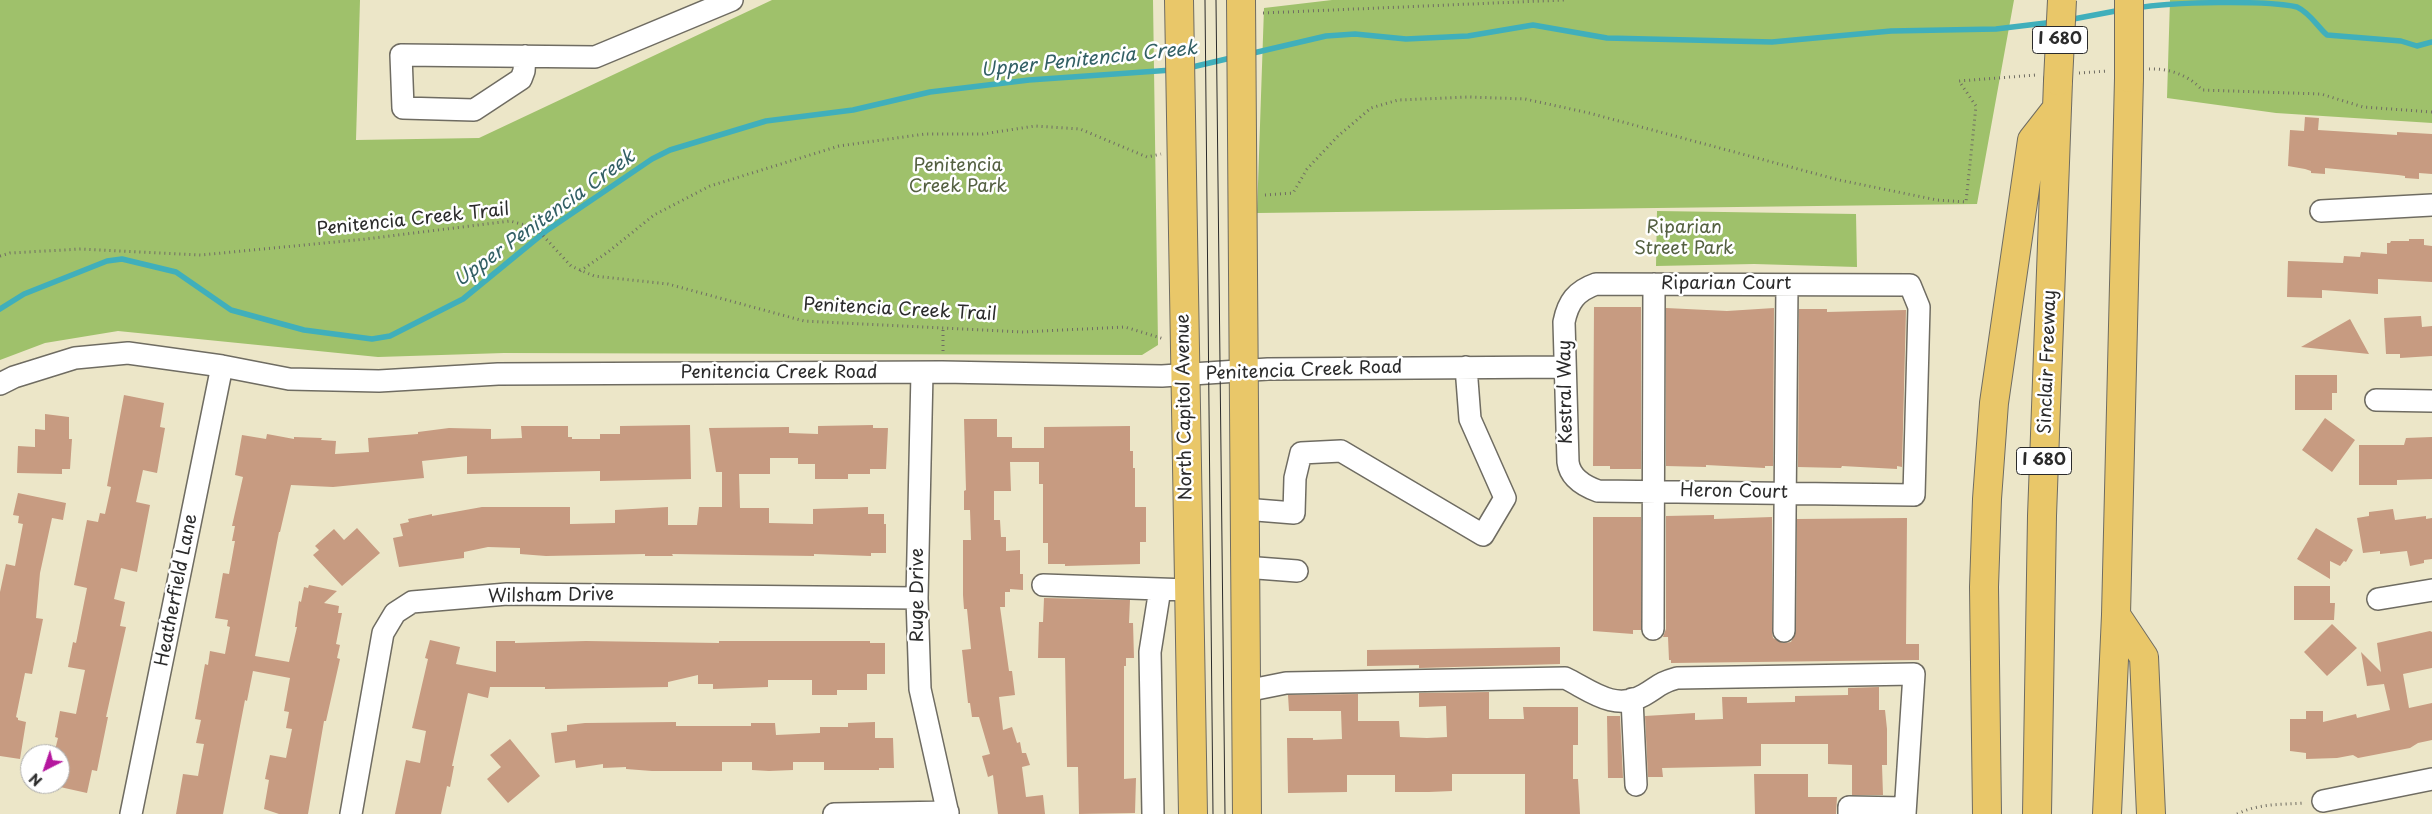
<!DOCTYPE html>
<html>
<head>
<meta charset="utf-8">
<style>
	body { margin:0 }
	#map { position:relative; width:2432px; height:814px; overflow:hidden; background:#ece6c8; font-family:"Playpen Sans",sans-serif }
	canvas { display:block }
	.north { position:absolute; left:20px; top:744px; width:50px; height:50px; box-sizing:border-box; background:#fff; border:1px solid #aaa; border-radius:50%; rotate:221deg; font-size:14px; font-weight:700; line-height:20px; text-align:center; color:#2b2b2b }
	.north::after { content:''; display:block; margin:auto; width:18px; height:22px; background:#b5179e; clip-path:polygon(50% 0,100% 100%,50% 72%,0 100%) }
</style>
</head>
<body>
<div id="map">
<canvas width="2432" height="814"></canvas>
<div class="north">N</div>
</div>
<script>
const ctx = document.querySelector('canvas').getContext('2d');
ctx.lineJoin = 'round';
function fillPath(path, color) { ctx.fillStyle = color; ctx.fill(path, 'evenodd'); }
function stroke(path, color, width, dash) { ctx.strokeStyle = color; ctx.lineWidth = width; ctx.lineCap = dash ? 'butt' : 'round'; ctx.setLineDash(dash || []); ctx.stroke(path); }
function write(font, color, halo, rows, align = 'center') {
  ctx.font = font + ' "Playpen Sans",sans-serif'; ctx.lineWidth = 5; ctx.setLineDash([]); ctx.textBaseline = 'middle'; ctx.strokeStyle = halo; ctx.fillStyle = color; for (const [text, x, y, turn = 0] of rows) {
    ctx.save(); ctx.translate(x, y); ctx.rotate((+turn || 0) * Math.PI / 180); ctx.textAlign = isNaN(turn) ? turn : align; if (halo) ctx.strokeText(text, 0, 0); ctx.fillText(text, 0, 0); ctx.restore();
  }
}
const green = new Path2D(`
	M0 0H360L356 140 479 138 772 0H1153L1158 345 1142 355 504 353 378 357 118 331 45 343 0 360Z
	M1332 0H2014L1977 204 1257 213 1264 8Z
	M2170 0H2432V123L2276 113 2167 98Z
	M1657 211 1856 214 1857 267 1754 264 1656 266Z`);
const stream = new Path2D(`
	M2137 8C2171 2 2266 0 2297 7 2310 13 2317 26 2327 35L2401 41 2417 46 2432 42
	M2068 20 2121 10
	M1249 54 1326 36 1355 34 1406 39 1468 36 1533 25 1607 38 1772 42 1891 31 1996 29 2054 22
	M1188 68 1235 57
	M0 309 24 294 107 261 122 259 176 272 231 310 304 330 372 339 390 336 463 299 546 231 652 159 670 150 766 121 853 110 930 92 1029 80 1172 70`);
const building = new Path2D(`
	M2305 117 2319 118 2318 130 2397 135V132L2432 134V174L2419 173V179L2405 178V176L2398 175 2325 168V174L2311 173V171L2305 169 2288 166 2290 130 2304 131Z
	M2409 239H2424V245L2432 246V282L2378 279V294L2322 290V298L2287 297 2288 261 2343 263 2344 256 2360 257 2361 252 2387 254V243H2390L2391 241H2409Z
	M1594 307H1641V469H1610V466H1593Z
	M1666 308 1727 311 1774 308 1773 466H1765V468L1706 465V467L1666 466Z
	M1799 309H1827V312L1906 310 1902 467 1897 466V469L1842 466 1841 468 1798 467Z
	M2421 316 2422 327 2432 326V356L2400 358V354H2386L2384 318Z
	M2350 319 2369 354 2301 347Z
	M2295 375H2337V393H2332V410H2295Z
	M124 395 164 403 160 427 165 428 157 473 143 470 136 502 150 505 137 572 121 568 114 599 125 602 120 626 126 627 106 717H108L97 771 92 770 87 793 60 787V754H54L58 738 55 737 60 711 76 714 85 670 68 667 73 642 76 643 87 588 74 585 87 520 98 522 100 513 105 514 111 487 107 486Z
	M45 414 69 417V439H72L70 469H62V474L17 473 18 446 35 447V429L45 430Z
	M2325 418 2355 440 2332 472 2302 450Z
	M964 419H997V437H1012V448H1044V427L1130 426V451H1133V468H1135V507H1146V542H1140V564L1065 566V564H1048V543H1043V484H1039V462H1010L1011 491H994V520H1000L1001 537H1006V551L1020 550V574H1023V590L1010 589V592H1005V607H1000L1009 671H1012L1015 695 999 697 1003 730 1012 727 1017 743 1020 742 1022 753H1026L1030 765 1022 767 1026 797 1043 795 1045 814H998L993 775 988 777 982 756 990 754 979 717H972L970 703H968L962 650 971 649 967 609H964L963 595V540H971L970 510H964V491L966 490Z
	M690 425 691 479 600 481V471L467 474V456L422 461 424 478 333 487 291 485 280 532H279L255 656 289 662 297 627H295L299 601 301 602 304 587 308 588 309 585 337 591 324 603 339 606 338 613H342L336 644 340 645 337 658 340 659 326 721H324L308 814H279L264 809 269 780 265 779 270 755 286 758 292 729 286 728 289 712 284 711 290 678 253 671 247 701 245 700 223 814H176L183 774 198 776 204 744 196 743 201 720 195 719 205 664 208 665 210 651 225 654 230 627 227 626 228 620 215 618 223 573 229 574 235 541H232L235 526H232L243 477 235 475 242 435 266 439 267 434 294 439V437L322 438 321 440 336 441 335 454 369 452 368 438 418 434V432L449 428 491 429V439L522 438 521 426H568V437H572V439H600V434H620V426Z
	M873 425V428H888L886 469H870V474H848V479H815V464H798V458H770V474H739L740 508H769V523L813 524V509L868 507V514H884V524H886V553H871V556L814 554V556L672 554 673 556H645V554L546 556 520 554V548L488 547 464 552V558L399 567 393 538 403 536 400 524 409 522 408 519 432 514V516L482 507H570V524L615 523V510L668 507V525H697L699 507H722V472H716L709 428 789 427V433L818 434V426Z
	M2432 437V479L2397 480V485H2359V445H2404L2406 438Z
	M18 493 66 503 63 520 52 518 40 573 36 618 43 619 32 674 25 673 16 717 18 718V720L26 722 20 759 0 756V592L6 564 15 566 23 524 18 523 19 516 13 515Z
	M2393 509 2395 520 2426 516V519L2432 518V559L2424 560V563L2410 566 2407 551 2380 554V551L2363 553 2357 518 2369 516V512Z
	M1714 515V519L1772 517V631L1773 638 1783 643 1791 642 1796 631 1797 519 1907 518 1906 644H1919V660L1671 663V660H1669L1668 637H1663L1666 629V516Z
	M1593 517H1641V630H1633V634L1593 631Z
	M357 528 380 553 342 586 313 555 319 550 315 546 334 529 344 540Z
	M2316 528 2353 550 2346 562 2344 561 2340 566 2330 561V579L2297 559Z
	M2294 586H2330V603H2335L2334 620H2294Z
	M1044 598 1130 600 1129 623H1133L1134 658H1126V666H1124V779L1136 778 1135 813 1079 814 1078 767H1067L1065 658H1038L1039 622H1043Z
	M2332 624 2357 648 2327 676 2304 652Z
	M2430 631 2432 632V668L2403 674 2409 708 2432 703V740L2418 743 2410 748 2358 758 2353 755 2337 758 2306 759V753L2290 751V719H2306V711H2323V722L2356 714 2357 718 2390 710 2384 684 2367 686 2361 652 2381 672 2377 643Z
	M430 640 460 647 456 664 496 672V641H515V643L586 641 719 643V641H870V643H885V674H867V690H837V695H812V680H768V687L713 689V684H698V675L668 682V687L545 689V687H490L488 698 468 693 452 766H454L450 787 447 786 441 814H395L406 760 420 763 426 731 412 728 428 659 425 658Z
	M1560 647V664L1419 668V665L1367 666V650Z
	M1879 687V710H1885L1887 729V765H1882L1883 795H1852V765L1828 764V744H1761V766L1662 768 1663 777H1648L1645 716 1695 713V720L1723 719 1722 697H1747V703L1795 702V696L1848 695V688Z
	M1489 692V719H1524L1523 707H1578V745H1573V779H1578L1580 814H1525V774H1452V791L1429 792H1395V775H1347V792L1288 793 1287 738H1313V740L1342 739 1341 711H1289L1288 695 1358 694V721H1399L1400 737 1427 738 1447 737 1446 706 1419 707V693Z
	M1607 716H1620L1623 778H1608Z
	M676 722V726H751V723H775L776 735 820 733V727H848V723L875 722V738H893L894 768H879V770H824V762H793V770L769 771 752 770V762H722V771H652L626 769V767L603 768V764L576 768 575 760 555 763 551 733 567 731V725L585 723Z
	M510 739 540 776 508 803 487 779 501 767 490 755Z
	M1754 774H1808V797H1837L1836 814H1755Z`);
const path = new Path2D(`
	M1263 13 1564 0
	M2149 69C2168 68 2189 75 2202 90L2321 94 2363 107 2432 112
	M2079 73 2108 71
	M1265 195 1293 193 1307 169 1338 136 1371 108 1398 100 1469 97 1525 99 1589 113 1839 180 1937 200 1966 202 1976 106 1959 81 2036 75
	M0 256 10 253 81 249 201 255 366 239 510 221 536 228 571 266 594 276 668 284 804 321 1024 332 1125 327 1164 339
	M580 271 608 252 654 215 710 186 839 146 925 134H983L1035 126 1080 129 1147 157 1161 154
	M943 351V327
	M2237 814C2260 803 2280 805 2305 803`);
const minor = new Path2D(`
	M525 56 524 71 521 79 474 110 403 108 401 55 595 57 732 0
	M2321 211 2432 205
	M1596 284 1910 285 1919 307 1914 495 1598 491C1584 486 1570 478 1568 462L1564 322C1568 302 1576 291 1596 284Z
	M922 373 917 598 920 689 948 814
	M0 384 14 377 75 358 128 353 222 366 289 379 379 381 498 374 942 372 1162 376 1268 369 1565 367
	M2376 400 2432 401
	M1244 509 1294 513 1295 478 1301 453 1341 451 1483 535 1505 498 1470 419 1466 367
	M1244 567 1297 571
	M1043 585 1160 589
	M2378 599 2432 590
	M1653 629 1654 284
	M1784 631 1787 285
	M1246 691 1286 683 1565 678C1590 690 1614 712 1644 695 1658 687 1659 683 1677 678L1914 674 1905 814
	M1632 699 1636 785
	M2323 801 2432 779
	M131 814 222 366
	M351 814 383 633 395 613 412 602 507 594 917 598
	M834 814 948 812
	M1153 814 1150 652 1160 589 1188 590
	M1849 814V807L1905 808`);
const major = new Path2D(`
	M1179 0 1193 814
	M1241 0 1247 814`);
const highway = new Path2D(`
	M2116 615 2144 657 2151 814
	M1987 814 1984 587 1987 499 1994 403 2032 140 2057 108
	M2037 814 2042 516 2058 81
	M2107 814 2116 615 2129 78`);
const tram = new Path2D(`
	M1205 0 1213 814
	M1216 0 1225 814`);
const highwayBridge = new Path2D(`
	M2129 78V0
	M2058 81 2062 0`);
const shields = [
	[2060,40,55],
	[2044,461,55]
];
const shieldNames = [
	["I 680",2060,40],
	["I 680",2044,461]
];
const parkNames = [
	["Penitencia",958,166],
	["Creek Park",958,187],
	["Riparian",1684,228],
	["Street Park",1684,249]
];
const streetNames = [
	["Penitencia Creek Trail",413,220,-6],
	["Riparian Court",1726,284],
	["Penitencia Creek Trail",900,310,3],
	["Sinclair Freeway",2048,362,-88],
	["Penitencia Creek Road",1304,371,-2],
	["Penitencia Creek Road",779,373],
	["Kestral Way",1566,392,-91],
	["North Capitol Avenue",1185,407,-91],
	["Heron Court",1734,492,1],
	["Heatherfield Lane",177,590,-79],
	["Ruge Drive",918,595,-90],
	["Wilsham Drive",551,596,-1]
];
const waterNames = [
	["Upper Penitencia Creek",1089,60,-6],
	["Upper Penitencia Creek",545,219,-36]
];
fillPath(green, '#9fc16b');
stroke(stream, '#40afbb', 5.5);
fillPath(building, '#c79b81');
stroke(minor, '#6f6c62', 24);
stroke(major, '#6f6c62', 30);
stroke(highway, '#6f6c62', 30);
stroke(path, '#6f6c62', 3, [1, 4]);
stroke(minor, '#fff', 21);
stroke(major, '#e9c769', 28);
stroke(highway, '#e9c769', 28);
stroke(tram, '#2b2b2b', 1);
stroke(highwayBridge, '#6f6c62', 30, []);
stroke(highwayBridge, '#e9c769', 28);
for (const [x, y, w] of shields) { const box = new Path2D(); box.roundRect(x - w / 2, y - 13.5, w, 27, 4); ctx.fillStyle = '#fff'; ctx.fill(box); stroke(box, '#2b2b2b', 1); }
write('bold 16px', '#2b2b2b', null, shieldNames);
write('18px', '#546041', '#fff', parkNames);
write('18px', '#2b2b2b', '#fff', streetNames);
write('italic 19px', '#336065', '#fff', waterNames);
</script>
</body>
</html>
